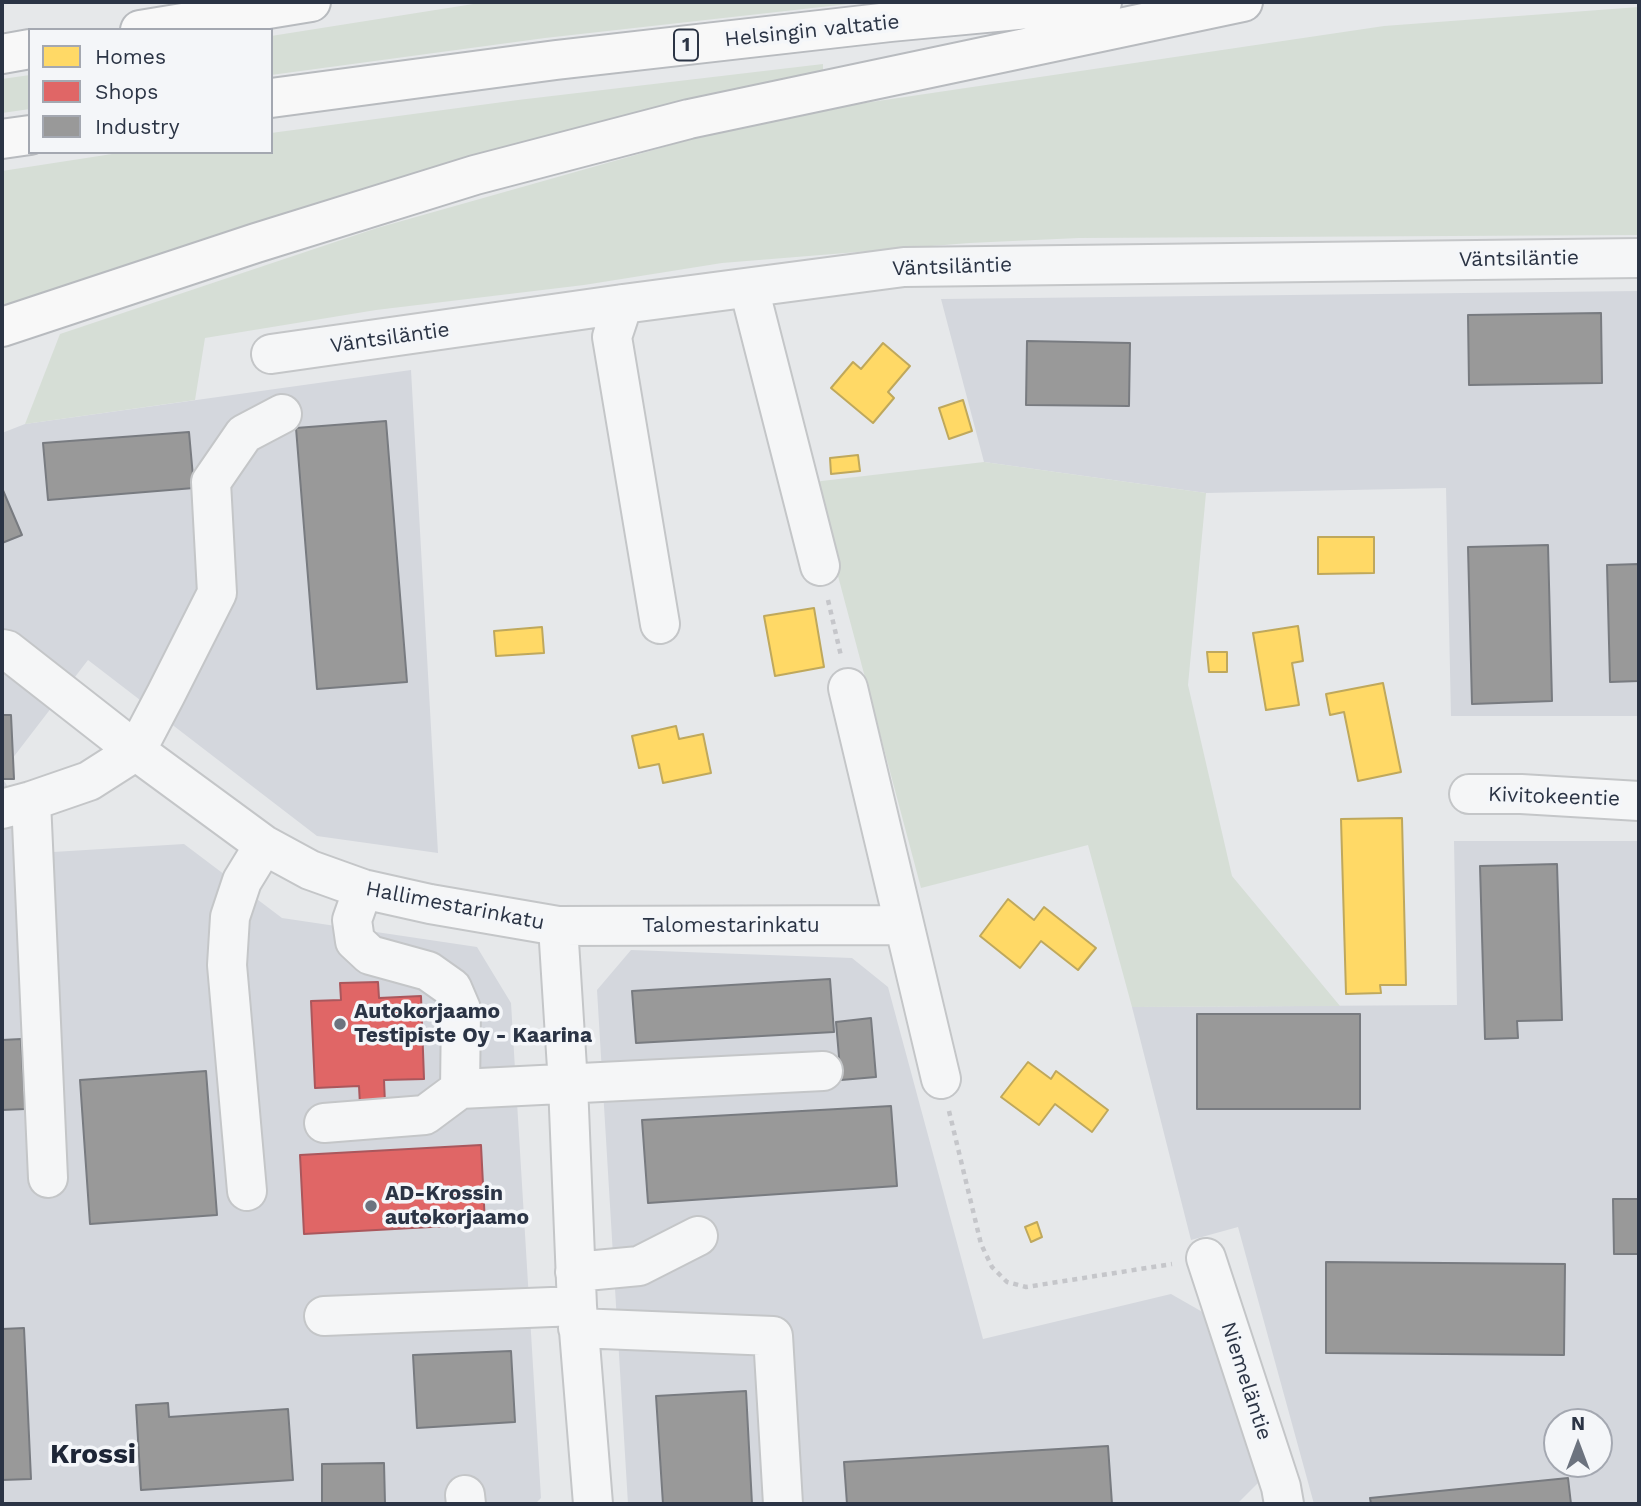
<!DOCTYPE html>
<html>
<head>
<meta charset="utf-8">
<style>
	body { margin:0 }
	#map { position:relative; width:1641px; height:1506px; overflow:hidden; background:#e6e8ea; font-family:"Work Sans",sans-serif }
	canvas { display:block }
	.frame { position:absolute; inset:0; border:4px solid #2b3445; pointer-events:none }
	.legend { position:absolute; left:28px; top:28px; width:245px; height:126px; box-sizing:border-box; background:#f4f6f9; border:2px solid #a4a8b1; margin:0; padding:9px 12px; list-style:none; font-size:21px; color:#2b3445 }
	.legend li { display:flex; align-items:center; gap:14px; height:35px }
	.legend b { width:35px; border:2px solid #a4a8b1 }
	.north { position:absolute; left:1543px; top:1408px; width:70px; height:70px; box-sizing:border-box; background:#f4f6f9; border:2px solid #a4a8b1; border-radius:50%; rotate:0deg; font-size:19px; font-weight:700; line-height:28px; text-align:center; color:#2b3445 }
	.north::after { content:''; display:block; margin:auto; width:24px; height:32px; background:#6c737f; clip-path:polygon(50% 0,100% 100%,50% 72%,0 100%) }
</style>
</head>
<body>
<div id="map">
<canvas width="1641" height="1506"></canvas>
<div class="frame"></div>
<ul class="legend">
<li><b style="height:19px;background:#ffd966"></b>Homes</li>
<li><b style="height:19px;background:#e06666"></b>Shops</li>
<li><b style="height:19px;background:#999"></b>Industry</li>
</ul>
<div class="north">N</div>
</div>
<script>
const ctx = document.querySelector('canvas').getContext('2d');
ctx.lineJoin = 'round';
function fillPath(path, color) { ctx.fillStyle = color; ctx.fill(path, 'evenodd'); }
function stroke(path, color, width, dash) { ctx.strokeStyle = color; ctx.lineWidth = width; ctx.lineCap = dash ? 'butt' : 'round'; ctx.setLineDash(dash || []); ctx.stroke(path); }
function write(font, color, halo, rows, align = 'center') {
  ctx.font = font + ' "Work Sans",sans-serif'; ctx.lineWidth = 7; ctx.setLineDash([]); ctx.textBaseline = 'middle'; ctx.strokeStyle = halo; ctx.fillStyle = color; for (const [text, x, y, turn = 0] of rows) {
    ctx.save(); ctx.translate(x, y); ctx.rotate((+turn || 0) * Math.PI / 180); ctx.textAlign = isNaN(turn) ? turn : align; if (halo) ctx.strokeText(text, 0, 0); ctx.fillText(text, 0, 0); ctx.restore();
  }
}
const built = new Path2D(`
	M1639 291V716H1451L1446 488 1206 493 984 462 941 299Z
	M411 370 438 853 317 836 88 660 2 772V433L25 424Z
	M2 778 53 852 184 844 282 918 477 947 511 1003 541 1498 535 1504H2Z
	M1454 841H1639V1504H1314L1238 1227 1191 1240 1132 1007 1457 1005ZM1557 1422H1599V1464H1557Z
	M631 950 852 958 888 987 983 1339 1171 1294 1213 1318 1258 1483 1237 1504H628L597 990Z`);
const green = new Path2D(`
	M486 2H866L545 38 271 75V36Z
	M1639 7V235L1079 238 969 243 722 263 584 285 376 310 205 338 195 400 25 424 60 334 377 228 770 117 1384 26Z
	M823 64V74L525 142 125 267 2 308V171L125 152H271V133L518 100Z
	M30 75V109L2 113V79Z
	M984 462 1206 493 1188 685 1232 876 1340 1006 1132 1007 1088 845 921 888 813 482Z`);
const homes = new Path2D(`
	M883 343 910 366 888 392 894 398 873 423 831 388 853 362 861 369Z
	M963 400 972 431 949 439 939 408Z
	M858 455 860 471 831 474 830 458Z
	M1318 537H1374V573L1318 574Z
	M814 608 824 667 775 676 764 616Z
	M1298 626 1303 661 1292 663 1299 705 1266 710 1253 633Z
	M542 627 544 653 496 656 494 631Z
	M1207 652H1227V672H1209Z
	M1383 683 1401 772 1358 781 1344 712 1330 715 1326 694Z
	M676 726 679 739 703 734 711 773 663 783 659 764 639 768 632 736Z
	M1402 818 1406 985H1380L1381 993 1346 994 1341 819Z
	M1008 899 1034 920 1044 907 1096 948 1078 970 1041 941 1020 968 980 936Z
	M1028 1062 1051 1079 1056 1071 1108 1110 1092 1132 1055 1104 1039 1125 1001 1097Z
	M1037 1222 1042 1237 1031 1242 1025 1227Z`);
const shops = new Path2D(`
	M378 982 379 998 421 996 424 1079 384 1080 385 1104 360 1105 359 1086 315 1088 311 1001 341 1000 340 983Z
	M481 1145 485 1224 304 1234 300 1155Z`);
const industry = new Path2D(`
	M1601 313 1602 383 1469 385 1468 315Z
	M1027 341 1130 343 1129 406 1026 405Z
	M386 421 407 682 317 689 296 428Z
	M189 432 194 488 48 500 43 443Z
	M2 488 22 535 2 543Z
	M1548 545 1552 701 1472 704 1468 547Z
	M1639 564V681L1610 682 1607 565Z
	M2 715H11L14 779H2Z
	M1557 864 1562 1020 1517 1021 1518 1038 1485 1039 1480 866Z
	M830 979 834 1032 636 1043 632 991Z
	M1197 1014H1360V1109H1197Z
	M871 1018 876 1077 841 1080 836 1022Z
	M21 1039 25 1109 2 1110V1040Z
	M206 1071 217 1215 90 1224 80 1080Z
	M891 1106 897 1186 648 1203 642 1120Z
	M1613 1199H1639V1254H1614Z
	M1326 1262 1565 1264 1564 1355 1326 1353Z
	M24 1328 31 1479 2 1480V1329Z
	M511 1351 515 1422 417 1428 413 1355Z
	M746 1391 752 1504H663L656 1396Z
	M168 1403 169 1417 288 1409 293 1480 141 1490 136 1405Z
	M1108 1446 1112 1504H847L844 1462Z
	M384 1463 385 1504H322V1464Z
	M1568 1478 1571 1504H1371L1370 1498Z`);
const path = new Path2D(`
	M828 600 841 656
	M949 1111 981 1244 992 1267 1007 1282 1026 1287 1172 1264`);
const minor = new Path2D(`
	M749 288 820 566
	M623 304 612 337 660 624
	M271 354 623 304 904 267 1639 258
	M2 649 7 650 136 751 264 845 310 870 363 889 430 904 558 926 568 1084 577 1306 593 1504
	M848 688 941 1079
	M1469 794H1521L1639 801
	M31 801 48 1178
	M2 809 31 801 89 781 136 751 166 694 217 593 211 482 244 434 282 414
	M363 889 352 920 355 941 370 955 428 971 452 988 461 1009 460 1089
	M558 926 904 925
	M324 1123 425 1115 460 1089 823 1071
	M247 1191 227 965 230 917 242 881 264 845
	M1206 1258 1281 1487 1284 1504
	M575 1272 639 1266 698 1236
	M324 1316 577 1306
	M578 1328 773 1336 783 1504
	M465 1495 466 1504`);
const highway = new Path2D(`
	M140 30 311 2
	M2 54 30 49
	M271 98 556 60 890 22 1102 2
	M2 139 30 135
	M2 327 256 243 475 175 689 119 1243 2`);
const markers = [
	[340,1024,7,"#6c737f"],
	[371,1206,7,"#6c737f"]
];
const shields = [
	[686,45,24]
];
const shieldNames = [
	["1",686,45]
];
const streetNames = [
	["Helsingin valtatie",812,31,-6],
	["Väntsiläntie",1519,259,-1],
	["Väntsiläntie",952,267,-2],
	["Väntsiläntie",390,338,-8],
	["Kivitokeentie",1554,797,2],
	["Hallimestarinkatu",455,906,11],
	["Talomestarinkatu",731,926],
	["Niemeläntie",1246,1381,72]
];
const poiNames = [
	["Autokorjaamo",354,1012],
	["Testipiste Oy - Kaarina",354,1036],
	["AD-Krossin",385,1194],
	["autokorjaamo",385,1218]
];
const districtNames = [
	["Krossi",93,1455]
];
fillPath(built, '#d4d7dd');
fillPath(green, '#d6ded6');
fillPath(homes, '#ffd966');
stroke(homes, '#bfa85c', 2);
fillPath(shops, '#e06666');
stroke(shops, '#aa575c', 2);
fillPath(industry, '#999');
stroke(industry, '#787b80', 2);
stroke(minor, '#c4c6c8', 42);
stroke(highway, '#b8bbbf', 42);
stroke(path, '#c5c6ca', 4.5, [5, 5]);
stroke(minor, '#f5f6f7', 38);
stroke(highway, '#f8f8f8', 38);
for (const [x, y, r, color] of markers) { const dot = new Path2D(); dot.arc(x, y, r, 0, 2 * Math.PI); ctx.fillStyle = color; ctx.fill(dot); stroke(dot, '#f4f6f9', 2.5); }
for (const [x, y, w] of shields) { const box = new Path2D(); box.roundRect(x - w / 2, y - 15.5, w, 31, 5); ctx.fillStyle = '#f4f6f9'; ctx.fill(box); stroke(box, '#2b3445', 2); }
write('bold 19px', '#2b3445', null, shieldNames);
write('21px', '#2b3445', '#f4f6f9', streetNames);
write('bold 21px', '#2b3445', '#f4f6f9', poiNames, 'left');
write('bold 28px', '#1d2536', '#f4f6f9', districtNames);
</script>
</body>
</html>
